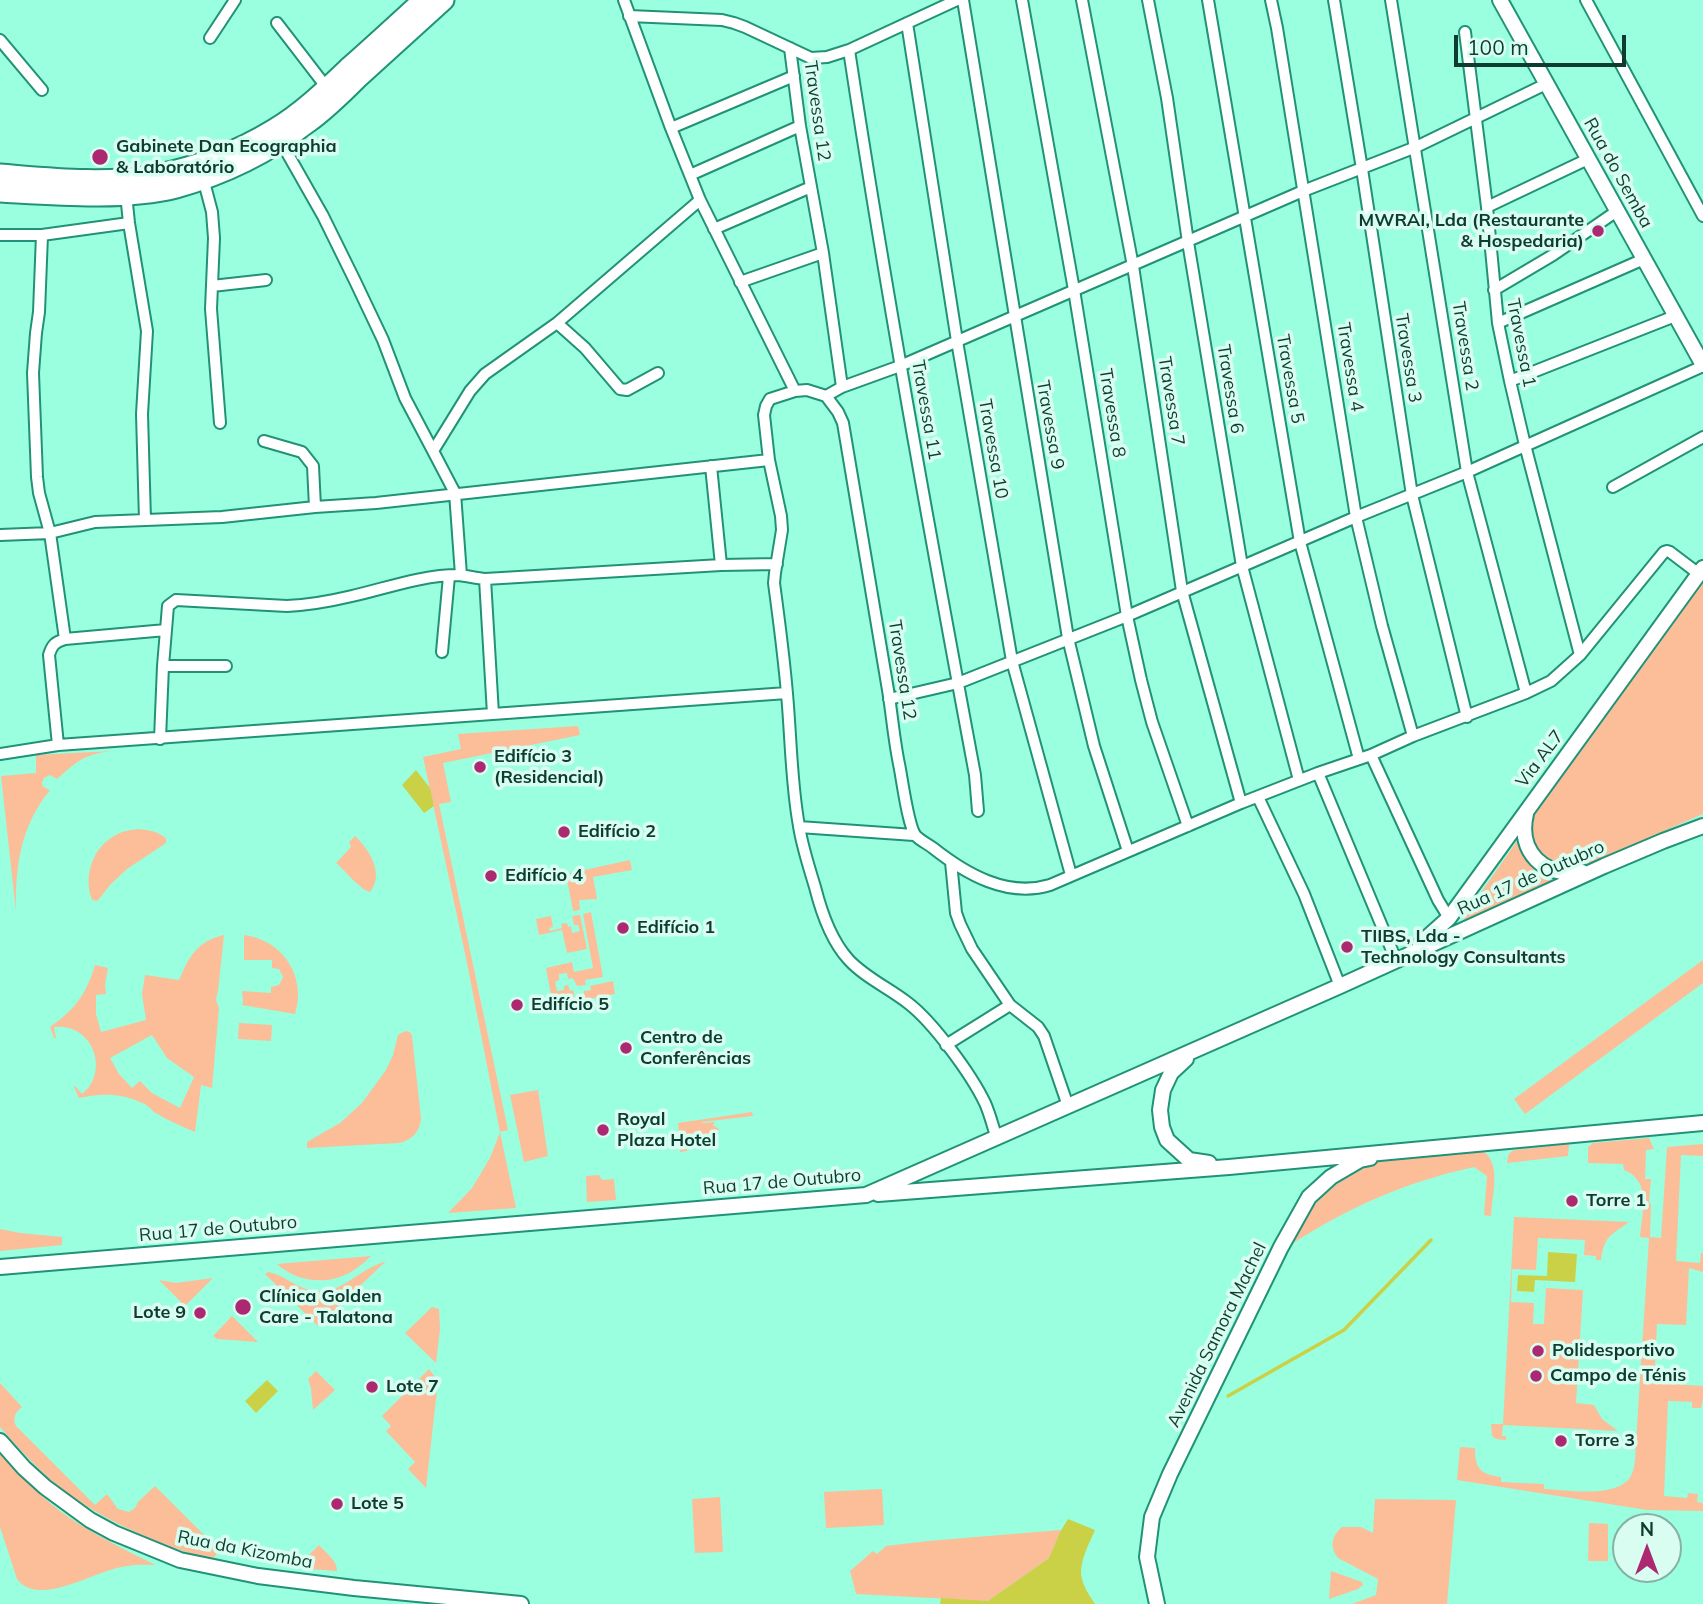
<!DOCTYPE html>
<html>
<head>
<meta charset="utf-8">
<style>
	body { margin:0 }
	#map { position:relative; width:1703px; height:1604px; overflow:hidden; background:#99ffdf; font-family:Mulish,sans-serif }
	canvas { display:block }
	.north { position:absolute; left:1612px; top:1513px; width:70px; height:70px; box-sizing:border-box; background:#d9fef1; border:2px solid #88b0a4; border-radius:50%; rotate:0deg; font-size:19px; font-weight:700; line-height:28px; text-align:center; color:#0f3c30 }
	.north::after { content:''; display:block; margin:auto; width:24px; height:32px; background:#ac2871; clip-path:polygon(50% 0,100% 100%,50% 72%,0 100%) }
	.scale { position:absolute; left:1454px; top:35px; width:172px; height:32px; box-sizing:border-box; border:4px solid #0f3c30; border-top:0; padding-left:9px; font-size:21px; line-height:24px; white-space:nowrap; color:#0f3c30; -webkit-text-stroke:5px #d9fef1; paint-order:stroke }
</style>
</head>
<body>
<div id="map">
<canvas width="1703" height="1604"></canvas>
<div class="north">N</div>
<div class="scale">100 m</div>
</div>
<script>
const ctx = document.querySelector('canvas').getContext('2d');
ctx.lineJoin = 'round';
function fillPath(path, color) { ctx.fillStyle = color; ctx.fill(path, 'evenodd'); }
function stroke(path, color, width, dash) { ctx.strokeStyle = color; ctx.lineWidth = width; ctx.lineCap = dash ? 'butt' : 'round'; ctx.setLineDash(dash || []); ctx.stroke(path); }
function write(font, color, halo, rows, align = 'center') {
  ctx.font = font + ' Mulish,sans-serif'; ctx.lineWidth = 7; ctx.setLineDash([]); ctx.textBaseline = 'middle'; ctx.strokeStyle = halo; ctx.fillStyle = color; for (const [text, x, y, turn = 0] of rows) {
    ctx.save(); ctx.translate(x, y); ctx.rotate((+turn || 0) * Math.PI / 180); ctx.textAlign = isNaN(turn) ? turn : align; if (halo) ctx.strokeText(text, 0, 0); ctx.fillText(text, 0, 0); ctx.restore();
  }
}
const green = new Path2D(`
	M1703 577V814L1588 864 1573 868 1547 862 1531 844 1529 819Z
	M578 726 580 735 443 763 451 802 439 804 508 1130 500 1132 516 1208 448 1213 472 1188 490 1158 500 1132 466 958 423 757 461 749 458 734Z
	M112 751C82 755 78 761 57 779L50 775 44 778 42 783 43 787 50 790C20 827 15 867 16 912L1 776 36 773V755Z
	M138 829C148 830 157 831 166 838V843L127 869 110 885 99 899 97 901 92 900C83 877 92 847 116 835 122 831 131 830 138 829Z
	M355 836C369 849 385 874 370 892 359 889 346 871 336 863L351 847 349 842Z
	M1519 838C1527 864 1531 872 1556 883L1462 924 1468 911Z
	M630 860 632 870 593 877 597 899 579 900 580 910 573 911 566 874Z
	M591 912 603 977 585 980 586 985 577 986 573 978 568 979 567 973 559 974V980L555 982 557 991 564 990V986L568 985 570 991 573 990 575 998 584 996V991L591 990 590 986 613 981 615 994 553 1006 546 968 572 962 574 972 593 968 583 914Z
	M580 915 587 949 567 953 562 930 539 935 536 919 551 916 553 927 549 928 550 931 562 928 561 924 567 923 568 927 571 926 572 933 580 931 578 925H574L572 916Z
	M224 935 218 991 216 1000 219 1008 212 1088 201 1085 195 1132C181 1126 167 1120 154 1112 150 1108 146 1104 140 1102 121 1093 100 1093 79 1098L74 1087 75 1086 82 1094C111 1071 92 1022 54 1027L56 1038H54L50 1027C75 1009 86 995 95 965L108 968 105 985 106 994 96 995V1014L101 1032 146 1020 142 994 145 975 179 980C189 957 197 941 224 935ZM152 1035 167 1058 194 1077 180 1108 152 1093 140 1081 132 1088 119 1074 110 1058Z
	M244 935C276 939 299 965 298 997 298 1003 296 1009 295 1014L242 1005 243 1001 242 991 271 993V987L279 985 283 977 279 969 272 968V960H244Z
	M1703 960V983L1525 1114 1514 1099Z
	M239 1023 272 1025 271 1041 238 1039Z
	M406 1031 410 1032 412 1036 421 1118C420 1132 412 1140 399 1143L307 1148V1142L340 1123 362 1103 386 1070 393 1055 398 1035 401 1033Z
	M538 1090 548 1156 524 1162 510 1095Z
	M752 1112 753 1116 702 1122 703 1123 715 1122 713 1125 719 1129 712 1136 687 1138V1151L680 1152 678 1123Z
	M1649 1138 1654 1149 1646 1150 1645 1179H1651L1649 1203 1651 1204 1650 1237 1661 1238 1667 1147 1703 1144V1156L1681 1155 1676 1261 1700 1263 1701 1253H1703V1272L1689 1268 1686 1325 1657 1324 1654 1383 1703 1386V1399L1701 1408H1692V1402L1668 1401 1664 1496 1687 1498 1688 1493 1698 1494 1697 1502 1703 1503V1511L1647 1510 1457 1480 1460 1447 1475 1448C1475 1469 1480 1474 1501 1477V1482L1544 1484V1489C1567 1490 1617 1499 1631 1476 1636 1466 1635 1453 1636 1442L1649 1238 1640 1237C1642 1213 1652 1181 1624 1170L1623 1164 1588 1163V1147L1593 1143Z
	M1569 1144 1568 1156 1507 1163C1508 1156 1508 1152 1515 1150Z
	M1476 1149C1504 1155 1492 1195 1491 1216L1484 1215 1487 1176 1474 1167C1406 1182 1348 1207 1289 1246 1295 1236 1299 1226 1305 1217 1331 1179 1377 1157 1421 1152 1439 1150 1458 1150 1476 1149Z
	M599 1175 602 1180 614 1179 616 1200 587 1202 586 1176Z
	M1514 1217 1629 1222C1611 1235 1604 1236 1601 1260H1596V1256L1584 1255 1585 1240 1538 1238 1536 1270 1512 1269 1511 1302 1534 1303 1533 1324H1544L1546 1288 1583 1290 1576 1403 1594 1405 1602 1419 1618 1431 1503 1425 1502 1436H1506V1440L1496 1439 1492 1436 1491 1424H1503Z
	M0 1229 20 1233 62 1237V1245L0 1251Z
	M371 1256C366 1261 360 1266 354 1270 330 1286 298 1283 277 1264Z
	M386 1261 318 1326 265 1274 268 1272C282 1274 294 1286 309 1290 336 1296 349 1279 370 1268 375 1265 381 1263 386 1261Z
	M213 1278 185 1306 159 1280 176 1283Z
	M432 1307 439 1309 440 1329 436 1363 405 1333Z
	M232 1316 258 1342 217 1339 213 1336Z
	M429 1369 438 1381 426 1488 408 1469 415 1462 386 1431 391 1426 382 1416Z
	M316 1371 335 1390 313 1410 311 1388 308 1379Z
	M0 1383 22 1407C16 1412 12 1417 16 1426L95 1505 107 1494 118 1509 129 1512 135 1508 138 1502 155 1486 220 1551 212 1559C163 1548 91 1515 53 1482 34 1465 16 1446 0 1427Z
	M0 1454C19 1474 38 1494 60 1511 90 1533 123 1549 156 1565 139 1564 124 1565 107 1571 80 1580 36 1604 17 1579L0 1527Z
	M882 1489 884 1525 826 1528 824 1492Z
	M720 1497 723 1552 695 1553 692 1499Z
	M1375 1499 1456 1500 1447 1604H1352L1376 1595 1378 1579 1338 1558C1329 1547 1332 1535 1342 1527H1361L1373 1533Z
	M1589 1523 1608 1524V1561H1588Z
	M1061 1530 1049 1558 988 1601 856 1594 850 1571 873 1551 877 1554 886 1546 928 1541Z
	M319 1545C326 1553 337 1560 337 1571L296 1568Z
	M1331 1571 1362 1582 1363 1585 1358 1589 1329 1599Z`);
const water = new Path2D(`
	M416 770 430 788 434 806 424 813 402 785Z
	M1548 1252 1577 1254 1575 1282 1535 1280 1534 1292 1517 1291 1518 1275 1547 1276Z
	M267 1380 278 1391 256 1413 245 1401Z
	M1068 1519 1095 1530C1089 1544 1078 1564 1082 1579 1084 1588 1090 1596 1095 1604H940L941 1598 988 1601 1049 1558 1060 1532Z`);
const stream = new Path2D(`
	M1228 1396 1344 1330 1431 1240`);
const street = new Path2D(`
	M624 0 671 128 700 200 795 391 807 390 826 396 842 387 900 366 1303 191 1416 147 1546 84
	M963 0 1068 638 1094 746 1128 851
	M1022 0 1074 290 1127 616 1141 680 1152 722 1188 826
	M1082 0 1133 266 1182 591 1241 803
	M1148 0 1167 98 1188 242 1242 566 1299 780
	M1208 0 1300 542 1359 759
	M1271 0 1277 28 1356 517 1382 626 1413 736
	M1334 0 1362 169 1412 495 1467 717
	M1391 0 1467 472 1526 693
	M1586 0 1703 216
	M629 16 722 20 734 23 745 27 811 58 827 57 849 50 957 0
	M277 23 327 88
	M907 23 957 341 1012 661 1071 875
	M1465 32 1487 207 1498 323 1510 381 1525 445 1580 655
	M210 38 235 0
	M0 40 42 90
	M790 48 800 126 823 253 842 387
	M849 50C886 293 930 534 975 775L978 811
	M671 128 794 76
	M281 142 323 216 355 281 383 340 405 398 433 451
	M690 175 800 126
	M203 178 212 212 214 238 211 309 220 423
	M126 194 129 223 147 331 142 414 145 520
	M1487 207 1588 159
	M714 229 811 187
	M0 235H42L129 223
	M42 235 39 312 36 333 33 373 37 477 39 493 50 533 65 639
	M740 282 823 253
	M212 286 266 280
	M1494 290 1553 255 1617 211
	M557 323 585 348 620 389 627 390 658 373
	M1498 323 1644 259
	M1510 381 1675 316
	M795 391 770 399 766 406 764 415 769 460 781 516 782 530 775 573 774 583C779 620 784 657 787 694 791 737 791 783 799 826 802 846 809 867 815 887 821 911 831 940 848 959 864 977 889 988 908 1003 933 1022 971 1074 985 1103 990 1114 993 1127 997 1139
	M826 396 838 412 843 423C858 512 873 601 888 690 892 715 894 740 899 764 902 778 908 827 916 836 921 841 928 844 933 848 966 874 1007 898 1050 885L1241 803 1318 773 1371 755 1413 736 1526 693 1551 681 1580 655 1664 552 1667 551 1670 552 1699 574
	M264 441 302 452 313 466 315 507
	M711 466 721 565
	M1613 487 1703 437
	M0 535 50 533 95 522 222 517 315 507 376 503 769 460
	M461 575 455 493 433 451 470 391 485 374 557 323 700 200
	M485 579 493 714
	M442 652 449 576
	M163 666H226
	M889 699 958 683 1127 616 1356 517 1467 472 1703 366
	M160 739 163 666 168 606 176 600 287 606C309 605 331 601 352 596 387 588 422 575 458 575 467 576 476 578 485 579L721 565 777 564
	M58 745 49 655C52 645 55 642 65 639L166 630
	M0 754 58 745 787 693
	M1371 755 1438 900 1449 918
	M1318 773 1396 960
	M1258 797 1304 894 1340 986
	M799 827 914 835
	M951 862 956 913 960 924 972 949 1010 1005 1038 1027 1044 1036 1068 1106
	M946 1045 1010 1005`);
const secondary = new Path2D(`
	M1500 0 1703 365
	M1526 814C1517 852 1544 878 1582 872
	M1420 944 1449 918 1703 568
	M1186 1059 1171 1073 1163 1090 1160 1110 1162 1127 1167 1140 1189 1160 1209 1163
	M878 1194 1229 1167 1703 1123
	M0 1267 866 1195 1340 986 1604 866 1663 841 1703 826
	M0 1441 24 1468 45 1487 90 1520 114 1533 180 1560 258 1576 354 1588 521 1604
	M1157 1604 1147 1557 1152 1517 1170 1474 1281 1247 1309 1197 1331 1177 1360 1160 1370 1158`);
const highway = new Path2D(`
	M0 174C51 178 104 184 154 175 195 167 238 151 274 129 301 113 325 90 348 68 373 46 398 23 423 0
	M0 192C54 195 124 201 176 188 224 175 270 152 309 122 327 109 342 94 357 79 386 53 415 26 444 0`);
const markers = [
	[100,157,9,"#ac2871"],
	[1598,231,7,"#ac2871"],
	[480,767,7,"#ac2871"],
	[564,832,7,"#ac2871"],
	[491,876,7,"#ac2871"],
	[623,928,7,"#ac2871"],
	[1347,947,7,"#ac2871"],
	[517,1005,7,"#ac2871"],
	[626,1048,7,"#ac2871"],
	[603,1130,7,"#ac2871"],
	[1572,1201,7,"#ac2871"],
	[243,1307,9,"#ac2871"],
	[200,1313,7,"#ac2871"],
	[1538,1351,7,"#ac2871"],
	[1536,1376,7,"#ac2871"],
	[372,1387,7,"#ac2871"],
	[1561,1441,7,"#ac2871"],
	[337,1504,7,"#ac2871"]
];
const streetNames = [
	["Travessa 12",817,111,82],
	["Rua do Semba",1618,173,61],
	["Travessa 1",1521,343,79],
	["Travessa 2",1465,346,81],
	["Travessa 3",1408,358,81],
	["Travessa 4",1350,367,81],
	["Travessa 5",1290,379,80],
	["Travessa 6",1230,389,81],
	["Travessa 7",1171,401,81],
	["Travessa 11",926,410,80],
	["Travessa 8",1112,413,81],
	["Travessa 9",1050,425,80],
	["Travessa 10",993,449,80],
	["Travessa 12",902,670,81],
	["Via AL7",1540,759,-53],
	["Rua 17 de Outubro",1531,878,-24],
	["Rua 17 de Outubro",782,1182,-5],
	["Rua 17 de Outubro",218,1229,-5],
	["Avenida Samora Machel",1217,1335,-64],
	["Rua da Kizomba",245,1550,11]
];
const poiNames = [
	["Gabinete Dan Ecographia",116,147],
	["& Laboratório",116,168],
	["MWRAI, Lda (Restaurante",1584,221,"right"],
	["& Hospedaria)",1584,242,"right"],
	["Edifício 3",494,757],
	["(Residencial)",494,778],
	["Edifício 2",578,832],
	["Edifício 4",505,876],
	["Edifício 1",637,928],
	["TIIBS, Lda -",1361,937],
	["Technology Consultants",1361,958],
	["Edifício 5",531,1005],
	["Centro de",640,1038],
	["Conferências",640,1059],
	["Royal",617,1120],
	["Plaza Hotel",617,1141],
	["Torre 1",1586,1201],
	["Clínica Golden",259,1297],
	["Care - Talatona",259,1318],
	["Lote 9",186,1313,"right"],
	["Polidesportivo",1552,1351],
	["Campo de Ténis",1550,1376],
	["Lote 7",386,1387],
	["Torre 3",1575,1441],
	["Lote 5",351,1504]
];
fillPath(green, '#fcbe99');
fillPath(water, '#cad147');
stroke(stream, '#cad147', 3.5);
stroke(street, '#229277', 14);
stroke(secondary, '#229277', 18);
stroke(highway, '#229277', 23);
stroke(street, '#fff', 10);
stroke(secondary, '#fff', 14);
stroke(highway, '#fff', 19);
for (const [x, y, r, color] of markers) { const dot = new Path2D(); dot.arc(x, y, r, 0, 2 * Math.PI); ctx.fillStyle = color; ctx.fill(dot); stroke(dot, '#d9fef1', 2.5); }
write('18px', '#0f3c30', '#d9fef1', streetNames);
write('bold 18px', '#0f3c30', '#d9fef1', poiNames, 'left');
</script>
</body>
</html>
